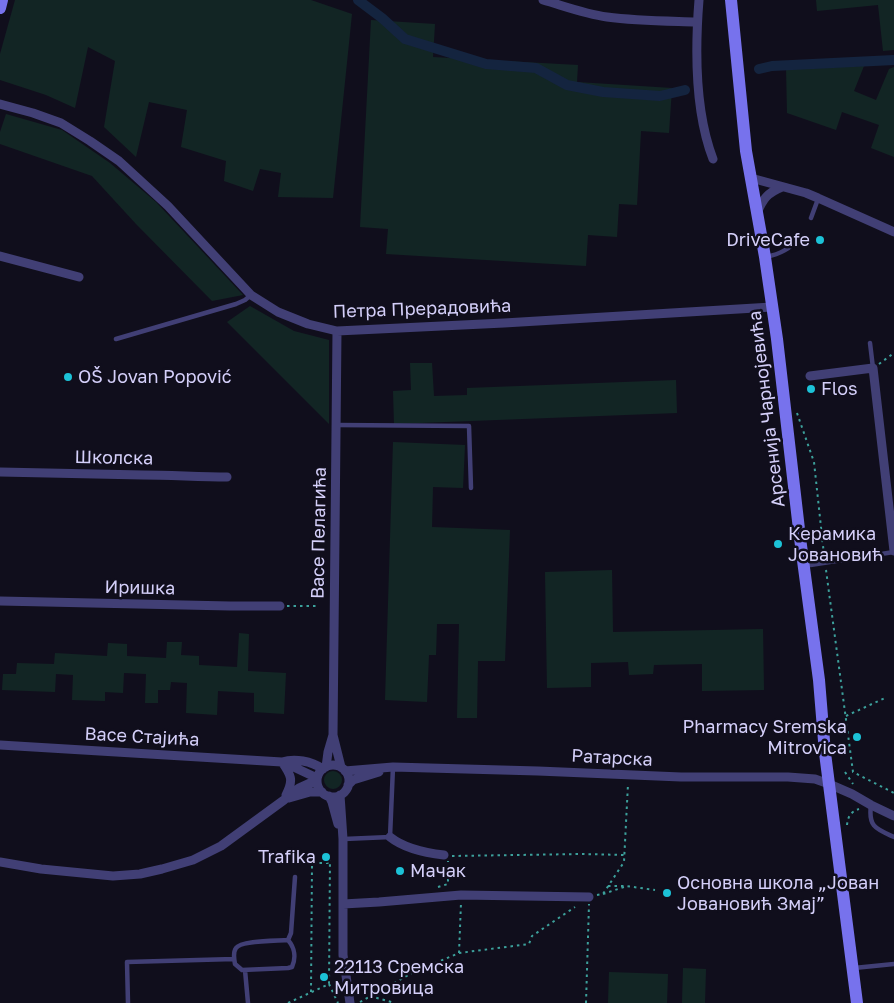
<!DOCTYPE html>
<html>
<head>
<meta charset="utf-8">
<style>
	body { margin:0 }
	canvas { display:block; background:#100e1c }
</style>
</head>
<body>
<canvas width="894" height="1003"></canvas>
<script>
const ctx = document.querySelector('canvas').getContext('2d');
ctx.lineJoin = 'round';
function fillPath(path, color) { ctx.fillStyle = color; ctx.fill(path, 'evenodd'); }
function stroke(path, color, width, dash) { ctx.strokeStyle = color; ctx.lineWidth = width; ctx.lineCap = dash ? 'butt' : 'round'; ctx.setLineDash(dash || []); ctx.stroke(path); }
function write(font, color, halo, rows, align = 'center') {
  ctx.font = font + ' "Golos Text",sans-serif'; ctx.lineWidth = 5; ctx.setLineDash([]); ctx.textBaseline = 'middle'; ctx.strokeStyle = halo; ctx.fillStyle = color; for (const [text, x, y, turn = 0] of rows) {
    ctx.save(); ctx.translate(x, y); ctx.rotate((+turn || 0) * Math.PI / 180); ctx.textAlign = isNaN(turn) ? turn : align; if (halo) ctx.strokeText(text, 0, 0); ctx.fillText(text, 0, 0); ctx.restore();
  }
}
const green = new Path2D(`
	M15 0H311L352 14 333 198 278 197 281 173 260 169 253 191 224 181 226 161 181 147 187 110 149 102 136 157 104 127 115 61 88 47 75 108 46 95 0 80V54Z
	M816 0H894V50L883 51 878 5 817 11Z
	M371 20 435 24 433 57 578 65 577 82 672 88 669 133 641 131 637 205 619 204 617 237 588 235 586 266 386 254 388 229 360 227Z
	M864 66 854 91 876 100 889 69 894 67V157L871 148 879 125 842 112 836 130 787 113 786 67Z
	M6 114 62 130 110 163 156 202 243 295 212 301 136 224 92 176 0 144V132Z
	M250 306 294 331 329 340V424L227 322Z
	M410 363H432L434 396 467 395V388L676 380 677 413 394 424 393 391 411 390Z
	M393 442 465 445 463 488 433 487 432 527 510 530 505 661H478L477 718H457L459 624H437L436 655H429L427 702 385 700Z
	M612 570 613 632 763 629 764 690 702 691V664L654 665 653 674 629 675 628 662 591 663V687L547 688 545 572Z
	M239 633 249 634 248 671 286 673 284 714 254 712V693L218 691 217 715 186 713 187 683 171 682 170 690H158V703H145L146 674 124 673 123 693 105 692V701L72 700 73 675 56 674 55 692 2 690 3 674H16L17 663 54 664 55 653 107 656 108 643 127 644V656L166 658 167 642H182L181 655 199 656V665L237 667Z
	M324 780a9 9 0 1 1 18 0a9 9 0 1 1-18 0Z
	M683 968 706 969 705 1003H682Z
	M609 972 668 974 667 1003H608Z`);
const canal = new Path2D(`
	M358 0 382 18 405 39 486 64 536 68 567 85 603 92 660 96 685 90
	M759 69 772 66 894 60`);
const path = new Path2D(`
	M879 364 894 353
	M797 413 814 462 824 555
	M826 570 853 772 894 793
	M287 606H316
	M846 716 887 697
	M845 772 853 784
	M847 825C848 817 850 812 859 809
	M452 856 583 854 625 855
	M608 886H626L655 890
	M438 887 448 884V861
	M603 894 624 887
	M597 895 603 894 624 862 628 784
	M459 953 461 903
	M329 984 338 1003
	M311 992 312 863H330
	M370 996 395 1003
	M360 1002 412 973 459 953 529 944 532 936 575 907
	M288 1003 329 984 330 857
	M586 1003 589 904`);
const lane = new Path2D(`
	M811 218 818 199
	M766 257C780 254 790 249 800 237
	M116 339 236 304 245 300 251 295
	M870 343 873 368
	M336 425 469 426 471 488
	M804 566 894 552
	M871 805C868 827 876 829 894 837
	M344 839 390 837 393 767
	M288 940C295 948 296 958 292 967L288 968 242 970 235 964C234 959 233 952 236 948 241 940 278 941 288 940Z
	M288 940 291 933 295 877
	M854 968 894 964
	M245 970 248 1003
	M128 1003 127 962 234 959`);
const street = new Path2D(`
	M543 0C564 6 585 14 607 17 637 21 668 21 697 22
	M699 0C695 50 695 112 713 159
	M0 104 33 113 61 123 90 141 119 161 168 206 251 295 278 312 308 324 337 331 504 323 772 307
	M751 178 806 193 818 198 894 232
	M757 213C763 199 767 193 782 187
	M0 256 79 277
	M337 331 333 735 341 767
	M810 376 873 368 894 551
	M0 472C48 473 95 474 143 475 171 475 199 477 227 477
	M0 601 230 606H280
	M0 745 282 762C295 758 311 761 323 769
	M282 762C291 775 294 780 286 795
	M283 762 317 778
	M317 781a16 16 0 1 1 32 0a16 16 0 1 1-32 0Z
	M326 767 328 752 333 735
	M345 771 393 767 538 771 681 777H788L815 779 829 784 852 794 871 805 894 816
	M348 785 353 780 379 772
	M340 795 343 839V955L350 1003
	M329 796 332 802 338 824
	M289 798 310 792H322
	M390 837C405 849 426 853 444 855
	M0 862 41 869 113 876 140 874 162 869 193 860 221 846 284 800C294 790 304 784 317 781
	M343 904 379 902 461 895 589 897`);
const secondary = new Path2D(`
	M731 0 746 151 765 257 777 339 800 538 819 680 825 753 857 1003
	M0 8 2 0`);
const markers = [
	[820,240,5,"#1cc2d7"],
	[68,377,5,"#1cc2d7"],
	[811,389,5,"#1cc2d7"],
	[778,544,5,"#1cc2d7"],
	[857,737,5,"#1cc2d7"],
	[326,857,5,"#1cc2d7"],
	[400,871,5,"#1cc2d7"],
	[667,893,5,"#1cc2d7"],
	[324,977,5,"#1cc2d7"]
];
const poiNames = [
	["DriveCafe",810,240,"right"],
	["OŠ Jovan Popović",78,377],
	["Flos",821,389],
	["Керамика",788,534],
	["Јовановић",788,555],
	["Pharmacy Sremska",847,727,"right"],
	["Mitrovica",847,748,"right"],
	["Trafika",316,857,"right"],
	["Мачак",410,871],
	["Основна школа „Јован",677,883],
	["Јовановић Змај”",677,904],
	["22113 Сремска",334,967],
	["Митровица",334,988]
];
const streetNames = [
	["Петра Прерадовића",422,309,-2],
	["Арсенија Чарнојевића",767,409,-97],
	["Школска",114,458,1],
	["Васе Пелагића",319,533,-89],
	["Иришка",140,588,1],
	["Васе Стајића",142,737,3],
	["Ратарска",612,758,3]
];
fillPath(green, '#122524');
stroke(canal, '#14243f', 10);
stroke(path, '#3ca09b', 2, [2.5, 4]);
stroke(lane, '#413f75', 4.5);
stroke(street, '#413f75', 9);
stroke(secondary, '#7772ed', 12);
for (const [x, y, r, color] of markers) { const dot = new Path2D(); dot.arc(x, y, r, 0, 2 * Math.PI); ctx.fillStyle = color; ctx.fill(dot); stroke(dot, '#100e1c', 2); }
write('18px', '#d4cff9', '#100e1c', poiNames, 'left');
write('18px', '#d4cff9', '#100e1c', streetNames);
</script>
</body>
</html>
